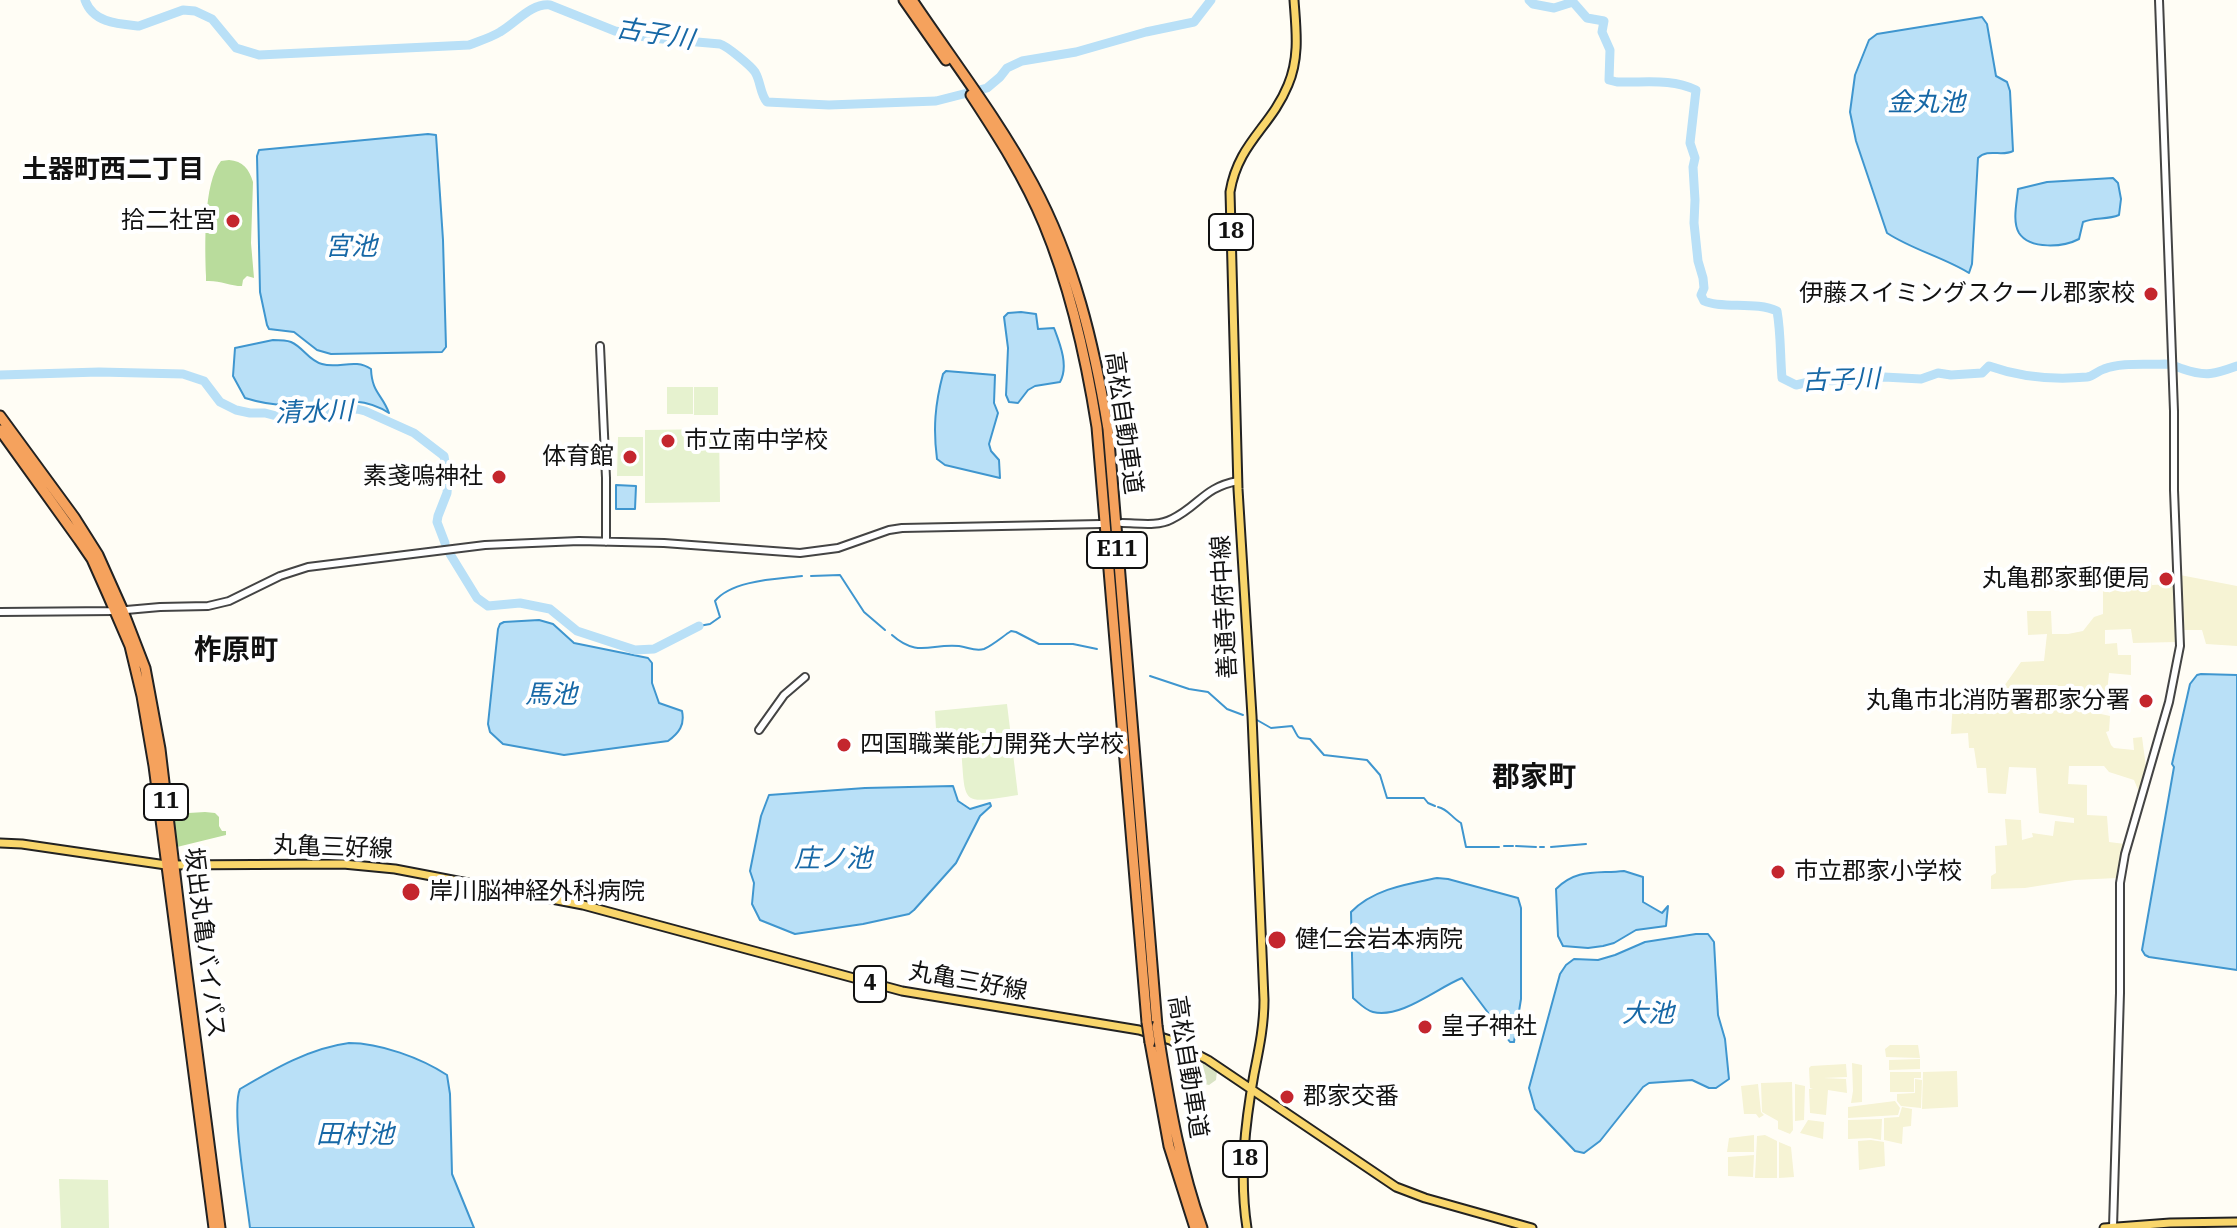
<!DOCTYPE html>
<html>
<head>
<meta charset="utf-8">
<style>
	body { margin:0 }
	canvas { display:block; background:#fffdf5 }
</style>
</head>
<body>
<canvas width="2237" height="1228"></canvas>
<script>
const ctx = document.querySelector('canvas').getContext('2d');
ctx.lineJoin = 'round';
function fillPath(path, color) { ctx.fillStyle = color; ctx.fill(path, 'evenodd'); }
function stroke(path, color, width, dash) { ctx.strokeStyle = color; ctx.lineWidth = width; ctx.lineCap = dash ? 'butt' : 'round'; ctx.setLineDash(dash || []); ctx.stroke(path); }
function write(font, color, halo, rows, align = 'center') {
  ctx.font = font + ' "IBM Plex Serif","Noto Sans JP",serif'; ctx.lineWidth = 8; ctx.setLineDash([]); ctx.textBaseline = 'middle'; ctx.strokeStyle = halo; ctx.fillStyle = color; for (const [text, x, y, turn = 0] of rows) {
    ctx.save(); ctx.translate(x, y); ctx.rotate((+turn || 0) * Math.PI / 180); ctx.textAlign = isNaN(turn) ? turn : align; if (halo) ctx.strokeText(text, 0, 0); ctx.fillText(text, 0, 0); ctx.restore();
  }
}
const farmland = new Path2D(`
	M2130 566 2151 570 2152 585 2175 584 2177 622 2174 623 2175 626H2177V642L2133 643 2131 629 2105 630V644L2117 643 2118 655H2131V675L2109 673 2107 693H2092V712L2110 716 2109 731 2106 732 2111 745 2114 748 2134 750 2133 738 2142 737 2146 767 2139 792 2134 780 2109 772 2104 766H2069L2068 784 2087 785V815L2107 816 2109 842 2125 844 2117 878 2075 880 2025 888 1991 889V876L1996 873 1995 846 2007 845 2005 819 2021 820 2022 840 2033 837 2032 833 2053 836 2055 821 2074 823V818L2039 813 2036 768 2009 767 2006 794 1988 793 1986 768H1977L1974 748H1969L1968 733 1951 734 1953 701 1958 697 2001 696 2002 689 2021 662 2044 661 2047 634 2028 635 2027 611H2051L2052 634H2068L2083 631 2094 617 2103 614V589L2131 587Z
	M2180 575 2237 586V646L2206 644 2202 630H2182Z
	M1890 1045H1918L1920 1058 1886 1057 1885 1049Z
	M1920 1059V1069L1889 1070V1060Z
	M1852 1063 1862 1065V1102L1851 1103 1853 1091Z
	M1846 1064 1847 1077 1823 1078 1846 1079 1847 1093 1828 1090 1826 1115 1810 1113 1809 1089H1813L1810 1088 1809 1068 1811 1066Z
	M1957 1071 1958 1107 1922 1109 1923 1072Z
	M1890 1072H1921V1078H1914V1092H1890Z
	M1915 1079 1922 1080 1921 1108 1901 1106 1897 1101V1094L1915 1093Z
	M1792 1082 1793 1130 1790 1134 1778 1129V1121L1762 1112 1761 1083Z
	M1758 1084 1761 1112 1764 1115 1759 1118 1756 1114H1744L1741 1086Z
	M1795 1084 1805 1086 1804 1120 1795 1121Z
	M1895 1101 1900 1108 1898 1115 1848 1118V1107Z
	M1902 1107 1912 1109 1911 1126 1903 1127 1902 1144 1884 1140V1118L1899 1117Z
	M1882 1119 1881 1140 1870 1138 1848 1139V1120Z
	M1808 1120 1824 1122 1823 1139 1800 1133Z
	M1754 1135V1152H1727L1729 1138Z
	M1765 1135 1777 1141V1178H1755L1757 1136Z
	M1871 1140 1884 1142 1885 1166 1859 1170 1858 1141Z
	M1779 1142 1791 1147 1794 1177 1779 1178Z
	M1754 1155 1753 1177 1728 1176V1157Z`);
const forest = new Path2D(`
	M229 160C243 161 249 169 253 182L251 243 254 278 247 276 243 280 242 286C230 286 219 280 206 281V276C205 247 203 183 221 161Z
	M205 812 215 813 219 817V826L222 831H226V835L177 847 172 814Z`);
const cemetery = new Path2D(`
	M1203 1062 1217 1071 1216 1080 1209 1085 1197 1082Z`);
const pitch = new Path2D(`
	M667 387H693V414H667Z
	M694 387H718V415H694Z
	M719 429 720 502 645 503V430Z
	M618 437H643V476H617Z
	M1007 704 1018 795C959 804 966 806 961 748L937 747 935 711Z
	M59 1179 108 1180 109 1228H61Z`);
const water = new Path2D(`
	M1982 17 1987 24 1996 76 2007 82 2010 91 2013 151C2002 157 1988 148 1978 158L1972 264 1969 273C1943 257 1913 250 1887 233L1856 141 1850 112 1855 75 1869 40 1877 34Z
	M428 134 436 135 443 240 446 347 442 352 331 354 317 350 294 332 269 329 267 325 260 292 257 156 259 150Z
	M2113 178 2118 183 2121 199 2119 215C2107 220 2095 217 2083 222L2079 239C2064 247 2030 250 2019 233 2012 221 2017 202 2018 189L2047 182Z
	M1021 312 1036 314 1038 329 1054 328C1060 344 1069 366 1060 382L1035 386 1028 390 1018 403 1009 402 1006 395 1008 348 1004 317 1008 313Z
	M273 340C279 340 286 340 291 342 303 347 309 361 322 364 339 369 355 358 371 369 372 393 382 394 389 413 359 393 329 404 296 405 279 406 261 403 245 398L233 376 235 348Z
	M946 371 995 375 994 403 998 413 989 444 991 451 999 460 1000 478 945 465 937 459C933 429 935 404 943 374Z
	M616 485 636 486 635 509H616Z
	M539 620 553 624 574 643 648 658 652 663V683L659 703 682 711C685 725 679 733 668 741L564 755 503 744 490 732 488 724 498 629 500 624 504 622Z
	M2201 674 2237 675V970L2149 957 2145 955 2142 950 2174 767 2172 764 2190 684 2197 675Z
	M953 786 958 801 970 809 990 803 991 806 980 816 956 863 914 910 909 914 863 924 795 934 760 920 752 904 754 883 750 871 761 816 769 795 865 788Z
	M1624 871 1643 877V902L1662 913 1668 906 1666 926 1636 930 1614 943 1603 946 1588 948 1563 946 1558 936 1556 889C1577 868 1597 874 1624 871Z
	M1437 878 1448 879 1518 898 1521 908V999L1514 1042H1510L1462 978C1437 988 1401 1019 1373 1012 1365 1010 1359 1003 1353 998L1351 912C1373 889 1407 884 1437 878Z
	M1696 934H1708L1714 942 1718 1015 1725 1039 1729 1079 1716 1088H1709L1692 1080 1649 1083 1643 1087 1600 1141 1584 1153 1575 1151 1535 1109 1529 1088 1560 974 1566 965 1574 959 1598 960 1615 955 1645 942Z
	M349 1043C380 1043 421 1058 447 1075L450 1094 452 1174 474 1228H250C247 1201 231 1109 240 1089 274 1069 310 1048 349 1043Z`);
const stream = new Path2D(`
	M811 576 840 575 864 612 885 630
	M699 626 710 624 720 617 715 601C732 580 777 579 802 576
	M892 635C918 658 931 643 959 646 968 647 975 652 984 649 993 645 1002 637 1011 631L1016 632 1039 644H1073L1097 649
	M1150 676 1189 689 1208 692 1227 709 1243 715
	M1257 720 1271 728 1292 726C1300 739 1295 738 1310 739L1324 755 1367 760 1380 775 1387 798H1424L1428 803 1435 806
	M1438 807C1448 809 1452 818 1461 823L1466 847H1499
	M1504 846H1513
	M1516 846 1536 847
	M1540 847H1544
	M1551 847 1586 844`);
const river = new Path2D(`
	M85 0C93 23 118 24 139 26L183 10 195 11 212 19 236 48 259 55 469 45C479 41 490 38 500 32 516 23 531 3 550 5L615 31 651 38 720 44C727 46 751 66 755 72 761 82 760 94 767 102L829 105 936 101 987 88 1000 77 1007 68 1022 61 1076 52 1146 32 1194 22 1211 0
	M1529 0 1533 4 1554 8 1573 2 1587 18 1604 21 1602 32 1610 50 1609 80 1617 82C1645 83 1670 78 1696 90L1690 143 1695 158 1693 167 1695 200 1694 223 1698 261 1703 278 1704 288 1701 295 1704 301C1722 309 1757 301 1777 311 1781 333 1780 355 1782 378L1796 385 1817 380 1838 381 1884 377 1921 379 1938 373 1951 375 1982 373 1989 366C2020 377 2054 380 2087 377 2094 376 2097 371 2104 369 2121 362 2147 365 2165 364 2171 364 2177 367 2183 369 2206 377 2215 374 2237 366
	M0 375 99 372 183 374 204 381 220 402 236 410 250 413H265L284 418 357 409 365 411 414 433 444 456 448 481 447 493 438 516 437 522 445 543
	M450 554 477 598 488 606 520 603 550 609 577 631 635 650 654 649 699 626`);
const minor = new Path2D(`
	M600 346 606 478V542
	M1122 523C1138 523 1157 527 1172 519 1199 506 1204 487 1238 481
	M0 612 115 611 160 607 208 606 229 601 280 576 308 567 485 545 579 541 664 543 800 553 838 548 889 530 902 528 1101 524
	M759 730 784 695 805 677
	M2113 1227 2120 993V883L2125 854 2169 702 2180 646 2174 490V411L2159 0`);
const major = new Path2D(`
	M0 843 22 844 166 865 343 864 395 869 583 905 902 991 1139 1030 1170 1040 1208 1060 1396 1187 1425 1198 1532 1228
	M1247 1228C1239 1177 1245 1124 1254 1074 1259 1049 1264 1026 1264 1000L1252 716 1238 489 1230 192C1238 143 1271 127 1288 85 1300 57 1296 29 1294 0
	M2104 1228 2170 1223 2237 1222`);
const highway = new Path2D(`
	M904 0 946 60
	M912 0C953 61 998 119 1033 184 1074 260 1094 344 1108 429L1157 1026
	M971 95C998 136 1025 178 1044 224 1071 289 1086 357 1097 427L1147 1022
	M0 416 74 517 98 555 123 611 145 668 160 749 186 967 220 1228
	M0 430 79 540 92 559 108 595 130 646 142 696 154 766 214 1228
	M1150 1042 1169 1146 1195 1228
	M1160 1046C1170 1108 1181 1169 1202 1228`);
const highwayBridge = new Path2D(`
	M1147 1022 1150 1042
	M1157 1026 1160 1046`);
const markers = [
	[233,221,8,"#c4262e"],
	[2151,294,8,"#c4262e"],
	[668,441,8,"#c4262e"],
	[630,457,8,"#c4262e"],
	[499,477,8,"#c4262e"],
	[2166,579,8,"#c4262e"],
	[2146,701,8,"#c4262e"],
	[844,745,8,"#c4262e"],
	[1778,872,8,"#c4262e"],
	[411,892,10,"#c4262e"],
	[1277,940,10,"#c4262e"],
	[1425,1027,8,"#c4262e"],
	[1287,1097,8,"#c4262e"]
];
const shields = [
	[1231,232,44],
	[1117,550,60],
	[166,802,44],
	[870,984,32],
	[1245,1159,44]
];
const shieldNames = [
	["18",1231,232],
	["E11",1117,550],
	["11",166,802],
	["4",870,984],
	["18",1245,1159]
];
const poiNames = [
	["拾二社宮",217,221,"right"],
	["伊藤スイミングスクール郡家校",2135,294,"right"],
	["市立南中学校",684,441],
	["体育館",614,457,"right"],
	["素戔嗚神社",483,477,"right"],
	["丸亀郡家郵便局",2150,579,"right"],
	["丸亀市北消防署郡家分署",2130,701,"right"],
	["四国職業能力開発大学校",860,745],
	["市立郡家小学校",1794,872],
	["岸川脳神経外科病院",429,892],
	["健仁会岩本病院",1295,940],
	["皇子神社",1441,1027],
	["郡家交番",1303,1097]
];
const streetNames = [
	["高松自動車道",1123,423,82],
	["善通寺府中線",1225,607,-93],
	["丸亀三好線",333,848,2],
	["坂出丸亀バイパス",204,943,83],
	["丸亀三好線",968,982,10],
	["高松自動車道",1187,1067,81]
];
const waterNames = [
	["古子川",655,35,9],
	["金丸池",1926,103],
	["宮池",351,247],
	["古子川",1841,381,-2],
	["清水川",314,413,-2],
	["馬池",551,695],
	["庄ノ池",833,859],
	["大池",1648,1014],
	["田村池",355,1135]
];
const neighbourhoodNames = [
	["土器町西二丁目",113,170]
];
const quarterNames = [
	["柞原町",236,651],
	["郡家町",1534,778]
];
fillPath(farmland, '#f6f3d4');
fillPath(forest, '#b9dc9c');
fillPath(cemetery, '#d9e3c4');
fillPath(pitch, '#e6f2cf');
fillPath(water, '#b9e0f7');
stroke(water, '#3f96cf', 2);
stroke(stream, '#3f96cf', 2);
stroke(river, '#b9e0f7', 9);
stroke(minor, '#444', 10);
stroke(major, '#222', 11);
stroke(highway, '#222', 13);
stroke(minor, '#fff', 6);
stroke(major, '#f9d66b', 7);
stroke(highway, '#f5a25d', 9);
stroke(highwayBridge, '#222', 13, []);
stroke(highwayBridge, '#f5a25d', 9);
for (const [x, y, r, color] of markers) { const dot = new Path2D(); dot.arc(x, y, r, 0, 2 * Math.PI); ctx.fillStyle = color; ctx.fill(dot); stroke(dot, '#fff', 3); }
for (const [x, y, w] of shields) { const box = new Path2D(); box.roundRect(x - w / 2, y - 18, w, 36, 6); ctx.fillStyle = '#fff'; ctx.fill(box); stroke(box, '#111', 2); }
write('bold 22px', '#111', null, shieldNames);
write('24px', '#111', '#fff', poiNames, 'left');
write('24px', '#111', '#fff', streetNames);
write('italic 26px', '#1768a6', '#fff', waterNames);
write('bold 26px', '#111', '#fff', neighbourhoodNames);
write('bold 28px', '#111', '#fff', quarterNames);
</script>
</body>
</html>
